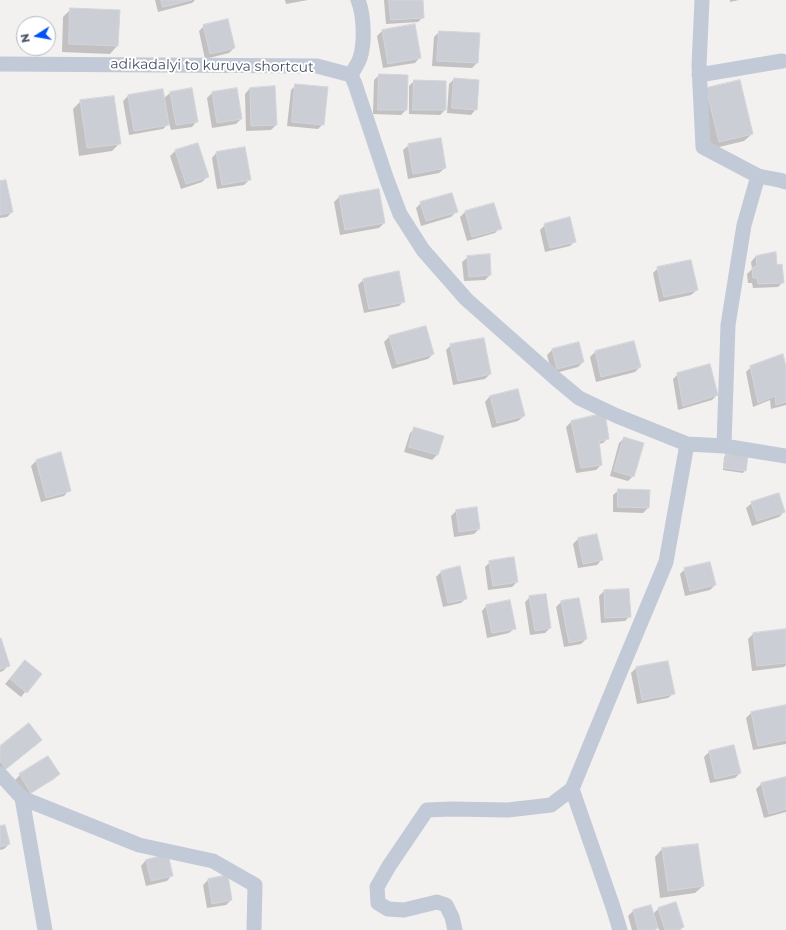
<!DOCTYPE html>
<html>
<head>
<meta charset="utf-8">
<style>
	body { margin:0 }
	#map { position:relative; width:786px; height:930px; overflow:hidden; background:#f3f0f0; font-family:Montserrat,sans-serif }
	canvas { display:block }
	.north { position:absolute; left:16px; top:16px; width:40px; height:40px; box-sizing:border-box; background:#fff; border:1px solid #b5b9bf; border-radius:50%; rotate:259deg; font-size:11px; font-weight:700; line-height:16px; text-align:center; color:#465060 }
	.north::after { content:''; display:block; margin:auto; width:14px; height:18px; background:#0352f9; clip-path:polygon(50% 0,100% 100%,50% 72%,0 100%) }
</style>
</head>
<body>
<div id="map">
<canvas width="786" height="930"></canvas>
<div class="north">N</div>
</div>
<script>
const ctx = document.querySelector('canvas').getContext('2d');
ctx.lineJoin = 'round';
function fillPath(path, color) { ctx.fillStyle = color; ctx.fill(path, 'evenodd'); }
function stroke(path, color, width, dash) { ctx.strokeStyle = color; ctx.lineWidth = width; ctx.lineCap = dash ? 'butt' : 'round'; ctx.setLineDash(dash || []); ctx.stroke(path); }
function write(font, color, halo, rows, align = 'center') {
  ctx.font = font + ' Montserrat,sans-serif'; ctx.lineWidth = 4; ctx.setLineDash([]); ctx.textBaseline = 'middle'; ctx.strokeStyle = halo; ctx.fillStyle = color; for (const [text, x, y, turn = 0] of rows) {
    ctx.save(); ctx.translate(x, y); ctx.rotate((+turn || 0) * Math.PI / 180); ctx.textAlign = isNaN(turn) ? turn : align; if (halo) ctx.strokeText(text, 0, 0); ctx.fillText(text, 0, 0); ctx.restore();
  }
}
const shadow = new Path2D(`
	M155 0H195L192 3 158 12Z
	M285 0H308L286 4Z
	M384 0H422L423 17 418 22 386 24Z
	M730 0H739L730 2Z
	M71 9 119 11 117 46 110 54 62 52 63 17Z
	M204 26 234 48 229 53 205 59 199 31Z
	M382 31 420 57 415 63 383 68 377 36Z
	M439 32 479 34 477 63 472 68 432 66 434 37Z
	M379 75 406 110 401 115 373 114 374 80Z
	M454 79 476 109 471 115 447 113 449 84Z
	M414 81 445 110 440 115 409 114V86Z
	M296 85 323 124 318 129 287 126 291 90Z
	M250 88 276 125 271 130 246 131 245 94Z
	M191 89 197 121 192 127 171 130 169 123 163 129 129 135 123 101 128 96 163 99 170 93Z
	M706 89 752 134 744 141 711 149 698 97Z
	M212 93 241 119 236 124 212 128 207 98Z
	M81 101 120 143 112 151 79 156 73 109Z
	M197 144 207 177 202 182 181 189 170 156 175 151Z
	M409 145 445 168 439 173 408 179 403 150Z
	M217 152 250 179 244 185 217 189 212 158Z
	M0 182 12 212 7 217 0 218Z
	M339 197 384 223 379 228 340 235 334 202Z
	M421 203 457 211 451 217 421 226 416 208Z
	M465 212 500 228 495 233 467 241 460 217Z
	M545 225 575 241 570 246 545 252 540 230Z
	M756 256 776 266 783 282 778 287 753 288 752 283H748L747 274 752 269 751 262Z
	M468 257 490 275 485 280 464 281 462 262Z
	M658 268 697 290 691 295 659 302 653 273Z
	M399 273 404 301 399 306 364 313 358 285 363 280Z
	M390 336 433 354 428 359 392 369 384 342Z
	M633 342 640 367 635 372 596 382 590 357 595 352Z
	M578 343 583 362 578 367 552 374 547 355 552 350Z
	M451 345 490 374 485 379 453 385 446 350Z
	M751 367 786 371V405L771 409 770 400 753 407 746 372Z
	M678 374 717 395 712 400 678 410 673 379Z
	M490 396 524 416 518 421 492 428 485 402Z
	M571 422 608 438 603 443 599 444 601 465 596 470 576 473 566 427Z
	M415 428 437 455 432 460 404 452 410 433Z
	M624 438 633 476 628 481 610 476 619 443Z
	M60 454 69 490 64 496 41 502 31 466 36 461Z
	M726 455 745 470 743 473 723 470 724 457Z
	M619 490 649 491 648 508 643 513 613 512V495Z
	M752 503 784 512 779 517 752 526 746 508Z
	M476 508 479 529 474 534 454 537 451 516 456 511Z
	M578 539 602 559 597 565 578 568 573 544Z
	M490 562 517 582 512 587 488 590 485 567Z
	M685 569 715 585 710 590 685 596 680 574Z
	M441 572 466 598 461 603 443 607 436 577Z
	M604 591 630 616 625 621 601 623 599 596Z
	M530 597 550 628 545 633 530 635 525 602Z
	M578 599 586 639 581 644 564 647 556 607 561 602Z
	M487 605 515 628 509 633 487 638 482 611Z
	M753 634 786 637V665L784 667 752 671 748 639Z
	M0 639 8 666 3 671 0 672Z
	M25 661 40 674 21 697 5 684Z
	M636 668 674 693 668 698 637 704 631 673Z
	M786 709V744L753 750 746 718 751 713Z
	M41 740 36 745 0 773V747Z
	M709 752 740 773 735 778 710 783 704 757Z
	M59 774 54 779 25 797 15 780 20 775Z
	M786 778V812L764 818 756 789 761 784Z
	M0 827 9 844 4 849 0 850Z
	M662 849 703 886 695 893 660 898 655 857Z
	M146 860 172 875 167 881 146 886 141 866Z
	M208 880 231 900 226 905 207 908 203 885Z
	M659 908 683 927 680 930H659L658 927 655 930H632L628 916 633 911 653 914Z`);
const building = new Path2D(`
	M161 0H192L163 7Z
	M389 0H423L424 18 391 20Z
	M70 8 120 10 118 46 69 44Z
	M228 19 235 48 210 54 203 25Z
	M415 24 421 58 388 64 382 30Z
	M439 31 480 33 478 63 437 61Z
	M379 74 408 75 407 110H378Z
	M454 78 479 80 477 110 452 108Z
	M414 80 446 81V110H413Z
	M740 80 753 134 719 142 706 88Z
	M295 84 328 87 324 125 292 122Z
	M275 86 277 125 251 126 250 88Z
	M192 88 198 122 176 125 170 92Z
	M237 88 242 119 217 123 212 92Z
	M163 89 169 125 134 131 128 95Z
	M114 96 121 144 87 148 80 100Z
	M441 138 446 168 413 174 408 144Z
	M198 143 209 177 186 184 175 150Z
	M245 147 251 180 222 185 216 152Z
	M6 180 13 212 0 215V181Z
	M379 189 385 223 345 230 339 196Z
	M452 193 458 212 426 221 420 202Z
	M494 203 502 229 472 237 465 211Z
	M570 217 576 242 550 248 544 224Z
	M776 252 777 265 782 264 784 283 758 284 757 278H753L752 268 757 266 756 256Z
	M490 254 491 275 469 277 467 256Z
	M691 260 698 290 664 297 657 267Z
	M399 271 405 302 369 309 363 279Z
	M426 326 434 354 397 364 389 336Z
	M484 338 491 374 458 381 450 344Z
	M634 341 641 367 601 377 595 351Z
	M579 342 584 362 557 369 552 349Z
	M783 354 786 367V402L776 405 775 396 758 403 750 366Z
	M710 364 718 395 683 406 677 373Z
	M518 389 525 416 497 423 490 396Z
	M605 413 609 439 599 441 602 465 581 468 571 421Z
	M414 427 444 436 438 455 409 447Z
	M624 437 644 443 634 477 614 471Z
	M61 452 71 491 46 498 36 460Z
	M726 454 748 456 746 471 724 468Z
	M618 489 650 490 649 508 618 507Z
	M779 493 785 512 757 521 751 502Z
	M477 507 480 529 459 532 456 510Z
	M597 534 603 560 583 564 578 538Z
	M514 557 518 582 493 586 489 561Z
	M710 562 716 585 690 591 684 568Z
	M460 566 467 599 448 603 441 571Z
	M629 589 631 617 605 618 604 590Z
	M546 594 551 628 535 631 529 596Z
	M579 598 587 639 569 643 561 601Z
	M510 600 516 629 492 633 486 605Z
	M786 629V663L757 666 753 633Z
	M0 638H1L10 666 0 669Z
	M25 660 42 674 27 693 10 679Z
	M668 661 675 694 642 700 636 667Z
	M786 705V740L758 746 751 712Z
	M29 723 42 740 6 769 0 761V746Z
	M734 745 741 773 715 779 709 751Z
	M48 756 60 774 31 793 19 774Z
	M786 777V809L769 814 761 783Z
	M5 825 10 844 0 847V826Z
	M698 844 704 886 668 891 662 848Z
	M168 854 173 876 151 881 146 860Z
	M228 875 232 900 212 904 208 879Z
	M676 902 684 927 676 930H665L658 908Z
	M651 905 658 928 652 930H638L633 910Z`);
const street = new Path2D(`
	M702 0 699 66 703 147 758 176 779 180 786 182
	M0 64 317 66 351 75 355 84 387 180 400 214 423 250 466 299 555 378 579 398 617 416 687 444 724 446 786 456
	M351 75C354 69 358 64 360 58 365 43 364 15 358 0
	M699 75 782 61
	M724 446 728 325 744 225 758 176
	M0 774 22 798 139 845 213 861 255 885 254 930
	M22 798 45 930
	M455 930 452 917 446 905 437 902 404 910 388 909 378 903 377 887 389 866 427 810 451 809 508 810 551 805 572 789
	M620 930 613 907 572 789 618 677 666 562 687 444`);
const streetNames = [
	["adikadalyi to kuruva shortcut",212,66,1]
];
fillPath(shadow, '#0003');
fillPath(building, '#ccced6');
stroke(building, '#d3d5dc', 1);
stroke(street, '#c2cad7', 15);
write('14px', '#465060', '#fff', streetNames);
</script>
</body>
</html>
